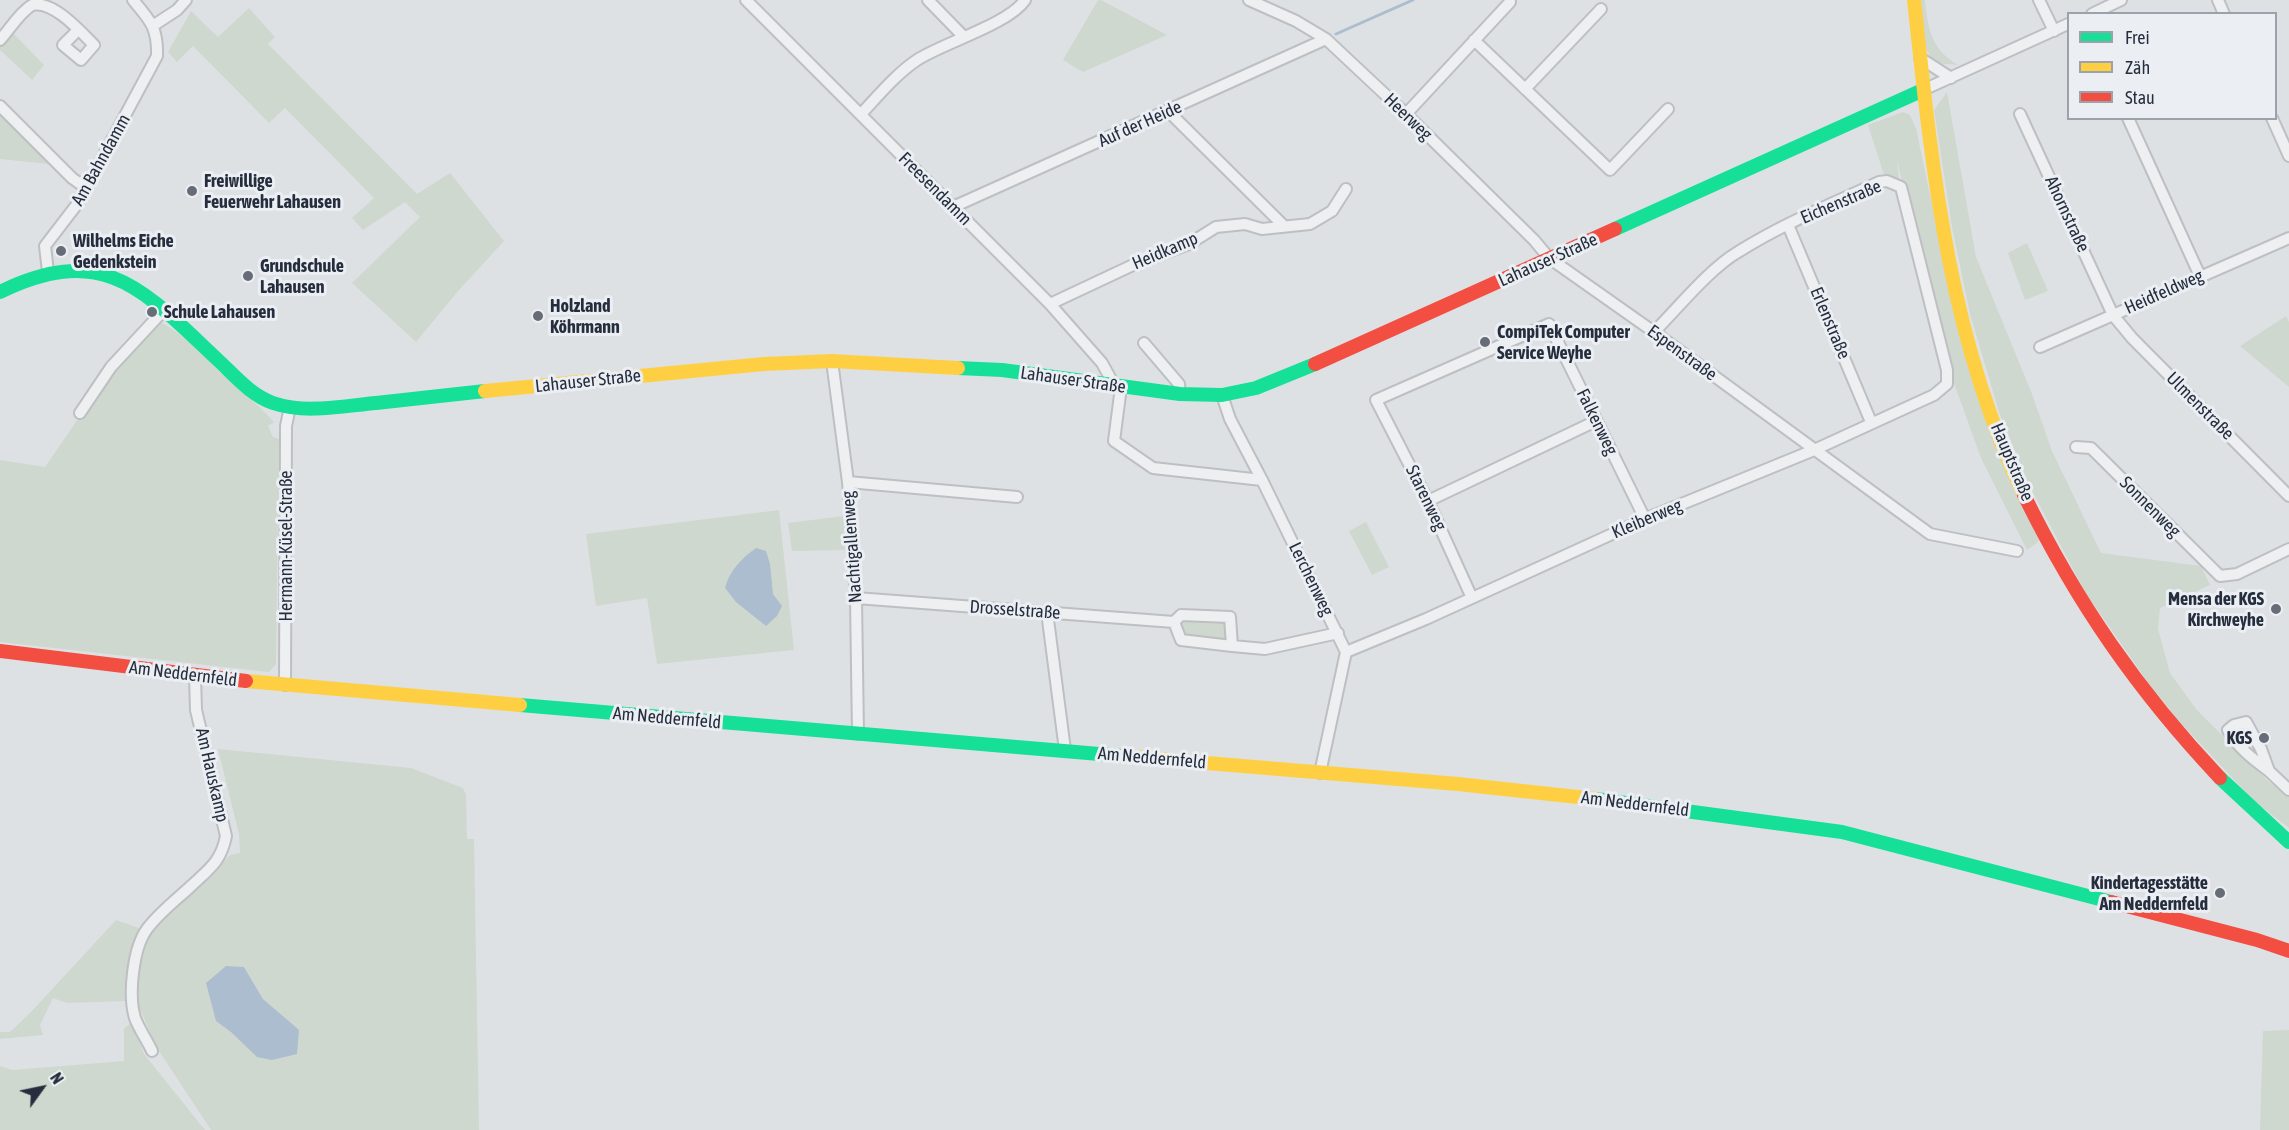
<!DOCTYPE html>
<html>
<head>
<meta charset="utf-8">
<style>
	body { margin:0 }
	#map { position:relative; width:2289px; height:1130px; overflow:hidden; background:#dee1e4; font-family:"Asap Condensed",sans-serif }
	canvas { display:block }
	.legend { position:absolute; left:2067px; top:12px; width:210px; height:108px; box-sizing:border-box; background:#ebeff4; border:2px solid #9ca2ab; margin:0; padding:8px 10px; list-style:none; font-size:18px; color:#262e3d }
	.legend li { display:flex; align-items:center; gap:12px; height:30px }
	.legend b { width:30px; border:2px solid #9ca2ab }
	.north { position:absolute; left:12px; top:1058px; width:60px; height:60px; -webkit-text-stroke:4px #ebeff4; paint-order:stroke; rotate:57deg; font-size:16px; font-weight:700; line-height:24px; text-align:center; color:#262e3d }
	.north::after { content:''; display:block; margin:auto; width:21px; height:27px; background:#262e3d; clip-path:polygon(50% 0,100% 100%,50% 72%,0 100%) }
</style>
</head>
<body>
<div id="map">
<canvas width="2289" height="1130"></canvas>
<ul class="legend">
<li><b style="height:8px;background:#16e098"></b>Frei</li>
<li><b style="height:8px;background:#ffcf43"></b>Zäh</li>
<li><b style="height:8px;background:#f24e42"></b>Stau</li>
</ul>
<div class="north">N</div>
</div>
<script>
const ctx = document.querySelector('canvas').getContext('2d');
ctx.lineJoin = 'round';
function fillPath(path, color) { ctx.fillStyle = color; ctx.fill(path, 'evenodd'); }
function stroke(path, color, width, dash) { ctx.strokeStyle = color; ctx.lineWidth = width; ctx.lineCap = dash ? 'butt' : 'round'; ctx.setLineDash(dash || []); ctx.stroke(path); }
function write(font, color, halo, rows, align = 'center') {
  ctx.font = font + ' "Asap Condensed",sans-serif'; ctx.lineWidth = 6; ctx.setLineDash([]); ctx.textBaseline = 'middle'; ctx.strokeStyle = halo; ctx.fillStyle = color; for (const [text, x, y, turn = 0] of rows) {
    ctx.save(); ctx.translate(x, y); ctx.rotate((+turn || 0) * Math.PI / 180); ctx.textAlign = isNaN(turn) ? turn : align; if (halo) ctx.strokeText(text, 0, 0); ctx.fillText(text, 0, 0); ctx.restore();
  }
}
const green = new Path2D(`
	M1098 0H1101L1167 35 1083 72 1063 60Z
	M1919 0H1925C1928 29 1931 49 1958 65 1952 64 1944 65 1939 63 1919 54 1921 18 1919 0Z
	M249 8 275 37 268 44 417 194 450 173 504 241 459 290 416 342 352 283 420 217 405 202 363 230 352 218 374 198 285 108 269 123 193 46 177 62 168 52 191 11 218 37Z
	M9 29 44 65 32 80 0 50V40Z
	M1947 92 1976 257 2032 394 2052 451 2101 553 2201 566 2210 585 2160 608 2158 629 2170 673 2196 709 2268 781 2289 797V828L2253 800 2179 721 2147 681 2085 592 2028 483 1999 412 1970 314 1952 227 1934 110Z
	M1903 112 1910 115 1916 128 1952 300 2039 541 2027 550 1981 458 1950 372 1897 161 1899 180 1885 178 1868 125Z
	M0 113 48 164 0 159Z
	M2027 243 2048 291 2025 300 2008 253Z
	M2286 316 2289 322V387L2240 346Z
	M160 322C186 335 205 359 227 378 243 393 260 406 274 422L268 426 273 437 279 439 276 664 269 672 0 642V460L45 467 93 397Z
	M779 510 794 650 657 664 647 598 596 606 586 534Z
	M844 516 848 550 792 551 788 523Z
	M1366 522 1389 567 1372 575 1349 531Z
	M1182 616 1227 618 1229 644 1182 638 1175 622Z
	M218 749 411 768 463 788 466 795 467 839H474L479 1130H211L157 1048 136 1000 138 972 150 934 230 855 240 853 239 834ZM244 967 263 999 232 1033 216 1021Z
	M116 920 139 928 128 969 126 1001 67 1003 53 998 40 1025 43 1035 0 1039V1032H10L30 1013Z
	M133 1022 144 1054 205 1130H0V1066L12 1070 124 1061V1028Z
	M2289 1030V1130H2260L2263 1031Z`);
const water = new Path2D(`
	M756 548 766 551 770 564 773 594 782 606 777 616 766 626 736 602 725 588C729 571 742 558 756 548Z
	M226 966 244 967 263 999 299 1030 297 1054 272 1060 257 1057 232 1033 216 1021 206 983Z`);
const stream = new Path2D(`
	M1336 34 1413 0`);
const street = new Path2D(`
	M746 0 1050 304 1102 363 1114 385
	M928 0 963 36
	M1249 0 1296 21 1326 39 1406 114 1534 240 1549 258 1654 332 1930 534 2017 551
	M2039 0 2054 31
	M2218 0 2224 14
	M2092 14 2121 0
	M154 25 177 10 186 0
	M0 40C10 29 19 13 32 5 53 0 80 31 94 45L81 60 63 45 78 30
	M1474 40 1610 170 1668 109
	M1920 58 1951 78
	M1525 89 1601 9
	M1923 90 2068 24
	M0 106 72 178 86 188
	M1168 111 1284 226
	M861 114C878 96 896 74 917 60 943 43 1009 24 1025 0
	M1406 114 1510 2
	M2020 114 2113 315 2132 338 2289 496
	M2128 118 2200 276
	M2272 118 2289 156
	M953 207 1326 39
	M1788 225 1871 422
	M48 272 45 246 78 203 157 56C158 28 150 20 133 0
	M1050 304 1133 265 1189 244 1216 227 1245 224 1262 229 1310 224 1332 211 1346 189
	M1144 343 1179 384 1180 394
	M2040 347 2289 238
	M832 361 848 482 856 598 858 734
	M1121 387 1114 441 1153 468 1262 480
	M1222 395 1230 419 1262 480 1346 652 1320 773
	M80 413 111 367 163 311
	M2076 447 2091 448 2220 576 2237 574 2289 549
	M848 482 1017 497
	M1428 501 1596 421
	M856 598 1174 622 1181 615 1230 617 1232 646 1181 640 1174 622
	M1472 598 1428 501 1376 400 1549 324 1645 519
	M1047 612 1065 750
	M1232 646 1265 649 1338 633
	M1346 652 1426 619 1645 519 1814 450 1934 395 1947 384V370L1901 187 1887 181 1879 182C1832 204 1782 224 1738 252 1709 269 1678 308 1654 332
	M285 685 286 426 290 407
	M2269 771C2253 759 2238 748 2228 730L2234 725 2246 722 2261 749 2269 771 2289 790
	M152 1051C147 1040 139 1029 135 1018 128 995 133 948 147 929 159 913 176 900 190 887 209 869 221 862 226 836L196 710 195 676`);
const fast = new Path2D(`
	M1615 229 1923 90
	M0 292C106 240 146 293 219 361 236 377 251 395 273 403 305 414 343 406 376 403 413 399 449 395 485 391
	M958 368 1002 370 1180 394 1222 395 1256 388 1315 364
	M520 705 1123 756
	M2220 778 2289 842
	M1596 799 1842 832 2111 902`);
const slow = new Path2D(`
	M1914 0C1932 169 1949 340 2024 495
	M485 391 764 364 832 361 958 368
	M246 681 520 705
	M1123 756 1458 784 1596 799`);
const jam = new Path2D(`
	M1315 364 1615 229
	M2024 495C2077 603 2138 691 2220 778
	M0 651 246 681
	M2111 902 2257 940 2289 951`);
const markers = [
	[192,191,6,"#666d77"],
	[61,251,6,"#666d77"],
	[248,276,6,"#666d77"],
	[152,312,6,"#666d77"],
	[538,316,6,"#666d77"],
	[1485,342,6,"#666d77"],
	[2276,609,6,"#666d77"],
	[2264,738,6,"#666d77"],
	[2220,893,6,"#666d77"]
];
const streetNames = [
	["Heerweg",1408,117,44],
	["Auf der Heide",1140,124,-24],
	["Am Bahndamm",101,160,-61],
	["Freesendamm",935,189,45],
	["Eichenstraße",1841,202,-23],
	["Ahornstraße",2067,214,65],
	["Heidkamp",1165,251,-23],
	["Lahauser Straße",1548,260,-24],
	["Heidfeldweg",2164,292,-24],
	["Erlenstraße",1830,323,67],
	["Espenstraße",1682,353,36],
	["Lahauser Straße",1073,380,8],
	["Lahauser Straße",588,381,-6],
	["Ulmenstraße",2200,406,45],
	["Falkenweg",1597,422,64],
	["Hauptstraße",2012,462,67],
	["Starenweg",1426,498,64],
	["Sonnenweg",2150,507,45],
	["Kleiberweg",1647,519,-23],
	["Hermann-Küsel-Straße",286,546,-90],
	["Nachtigallenweg",852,547,-94],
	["Lerchenweg",1311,579,64],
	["Drosselstraße",1015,610,4],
	["Am Neddernfeld",183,674,7],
	["Am Neddernfeld",667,718,5],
	["Am Neddernfeld",1152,758,5],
	["Am Hauskamp",212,775,77],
	["Am Neddernfeld",1635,804,7]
];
const poiNames = [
	["Freiwillige",204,181],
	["Feuerwehr Lahausen",204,202],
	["Wilhelms Eiche",73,241],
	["Gedenkstein",73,262],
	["Grundschule",260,266],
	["Lahausen",260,287],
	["Holzland",550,306],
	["Köhrmann",550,327],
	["Schule Lahausen",164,312],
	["CompiTek Computer",1497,332],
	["Service Weyhe",1497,353],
	["Mensa der KGS",2264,599,"right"],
	["Kirchweyhe",2264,620,"right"],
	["KGS",2252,738,"right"],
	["Kindertagesstätte",2208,883,"right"],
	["Am Neddernfeld",2208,904,"right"]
];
fillPath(green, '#cfd8cf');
fillPath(water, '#acbdd0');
stroke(stream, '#acbdd0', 3);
stroke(street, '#bdbfc2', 14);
stroke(street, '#eeeff1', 10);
stroke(fast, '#16e098', 14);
stroke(slow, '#ffcf43', 14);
stroke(jam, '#f24e42', 14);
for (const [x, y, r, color] of markers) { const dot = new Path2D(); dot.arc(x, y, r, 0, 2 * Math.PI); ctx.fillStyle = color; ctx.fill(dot); stroke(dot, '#ebeff4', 2); }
write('18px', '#262e3d', '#ebeff4', streetNames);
write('bold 18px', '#262e3d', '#ebeff4', poiNames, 'left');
</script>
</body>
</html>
